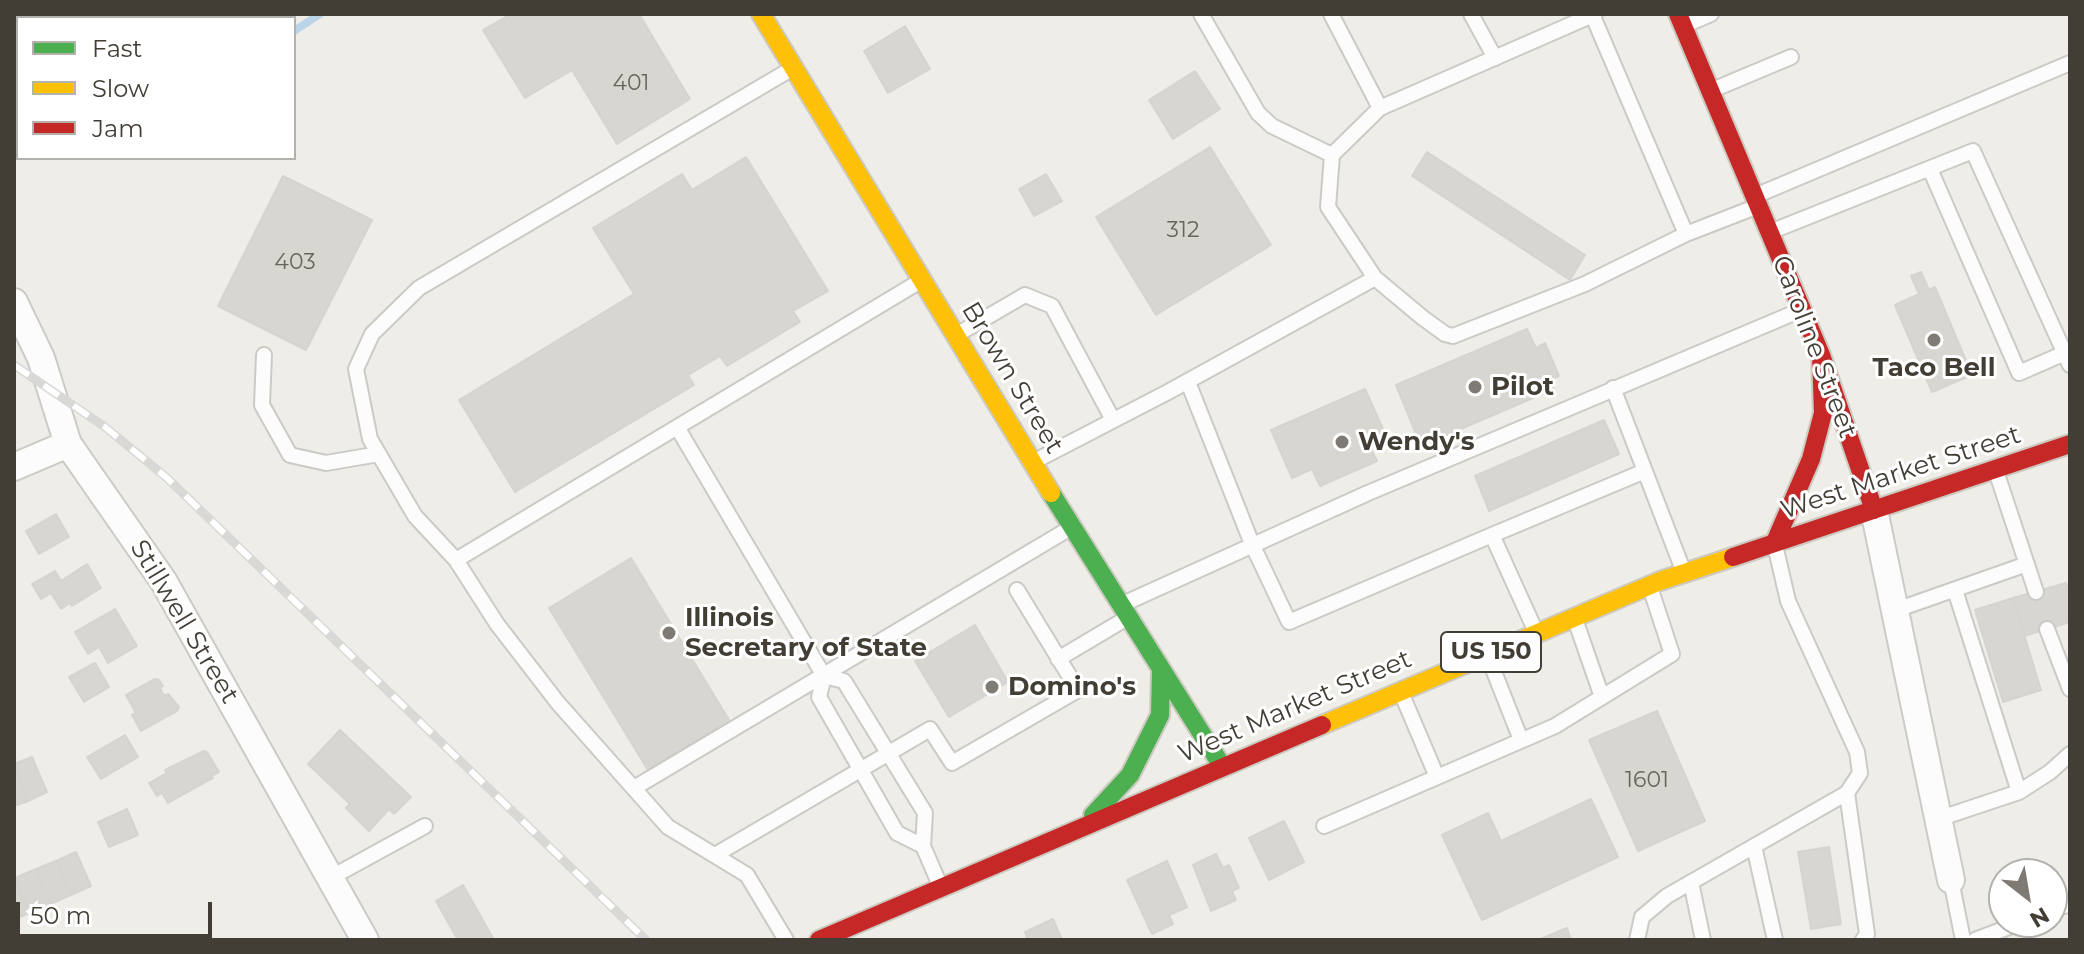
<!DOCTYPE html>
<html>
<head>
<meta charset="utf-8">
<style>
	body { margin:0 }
	#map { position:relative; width:2084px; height:954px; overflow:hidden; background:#eeede8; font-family:Montserrat,sans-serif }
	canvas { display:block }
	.frame { position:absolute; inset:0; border:16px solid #433e35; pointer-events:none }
	.legend { position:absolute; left:16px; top:16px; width:280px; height:144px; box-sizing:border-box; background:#fff; border:2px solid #b4b2ae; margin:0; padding:10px 14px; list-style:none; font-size:24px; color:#433e35 }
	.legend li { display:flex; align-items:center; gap:16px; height:40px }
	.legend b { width:40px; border:2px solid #b4b2ae }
	.north { position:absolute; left:1988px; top:858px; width:80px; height:80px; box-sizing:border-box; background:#fff; border:2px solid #b4b2ae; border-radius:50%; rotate:149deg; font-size:22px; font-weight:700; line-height:32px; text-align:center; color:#433e35 }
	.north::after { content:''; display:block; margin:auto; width:28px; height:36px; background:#7f7b74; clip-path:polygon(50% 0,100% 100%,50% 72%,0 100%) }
	.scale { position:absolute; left:16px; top:902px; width:196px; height:36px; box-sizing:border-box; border:4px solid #433e35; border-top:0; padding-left:10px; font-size:24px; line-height:28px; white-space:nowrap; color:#433e35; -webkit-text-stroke:6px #fff; paint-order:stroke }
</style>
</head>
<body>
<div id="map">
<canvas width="2084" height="954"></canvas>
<div class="frame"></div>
<ul class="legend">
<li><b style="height:10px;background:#4caf50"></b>Fast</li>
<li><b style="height:10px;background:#ffc107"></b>Slow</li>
<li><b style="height:10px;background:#c62828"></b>Jam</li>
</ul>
<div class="north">N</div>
<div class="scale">50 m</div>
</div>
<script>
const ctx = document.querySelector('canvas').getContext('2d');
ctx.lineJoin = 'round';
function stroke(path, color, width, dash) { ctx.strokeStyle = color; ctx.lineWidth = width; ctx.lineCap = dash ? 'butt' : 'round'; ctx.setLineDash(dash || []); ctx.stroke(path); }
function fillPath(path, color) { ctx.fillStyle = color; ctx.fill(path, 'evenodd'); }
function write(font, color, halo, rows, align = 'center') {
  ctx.font = font + ' Montserrat,sans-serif'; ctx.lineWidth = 6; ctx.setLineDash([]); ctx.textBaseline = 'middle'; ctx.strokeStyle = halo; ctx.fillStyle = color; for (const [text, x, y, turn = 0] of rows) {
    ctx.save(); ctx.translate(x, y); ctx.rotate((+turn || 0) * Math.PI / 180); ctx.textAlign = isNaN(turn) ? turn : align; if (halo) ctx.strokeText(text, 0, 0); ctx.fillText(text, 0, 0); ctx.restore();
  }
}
const stream = new Path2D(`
	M294 31 320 14`);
const building = new Path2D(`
	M14 14H19L21 18H18V82L14 85Z
	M511 14H639L690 99 617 144 572 70 525 98 483 30Z
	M905 26 930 69 888 93 864 51Z
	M1195 71 1220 109 1173 139 1149 100Z
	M1210 147 1271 245 1156 315 1096 217Z
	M1427 152 1585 255 1570 280 1412 176Z
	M746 157 828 291 793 311 800 322 727 366 720 356 688 375 694 385 515 492 459 400 634 294 593 228 682 174 692 190Z
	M1046 174 1062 201 1034 216 1019 189Z
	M283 176 372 220 306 350 218 306Z
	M1921 272 1929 290 1935 287 1972 375 1932 392 1895 305 1919 294 1911 276Z
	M1527 329 1536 348 1545 343 1559 376 1550 380 1554 389 1421 446 1396 385Z
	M1365 389 1387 438 1369 445 1377 461 1320 486 1312 469 1292 478 1271 430Z
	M1604 420 1619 454 1489 511 1475 476Z
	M56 514 69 537 39 554 26 531Z
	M631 558 729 720 648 770 549 608Z
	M87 564 101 588 72 606 70 603 61 609 51 593 41 599 32 584 55 571 61 581Z
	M2066 583 2070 596V622L2024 636 2013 598Z
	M2013 598 2041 690 2003 702 1975 610Z
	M115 609 137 646 108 663 99 647 88 654 75 632Z
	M975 625 1008 682 949 717 915 661Z
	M95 663 109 687 84 702 69 677Z
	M155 679 159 680 163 686 160 688 164 696 168 694 179 707 177 711 141 731 132 715 136 713 126 695Z
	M1657 711 1705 821 1638 851 1589 740Z
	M340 730 411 797 394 814 389 809 369 831 346 808 350 804 308 764Z
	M125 735 138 757 101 779 87 757Z
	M204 751 207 752 219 772 211 776 213 778 168 803 162 793 157 796 149 783 167 773 165 770Z
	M32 757 47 792 28 801 14 764Z
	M14 768 28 801 14 806Z
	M1591 799 1618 857 1482 920 1442 835 1488 813 1501 841Z
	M127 809 138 835 109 847 98 822Z
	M1284 821 1304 862 1269 880 1249 838Z
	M1829 847 1841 924 1811 929 1798 852Z
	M76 852 91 886 71 895 56 861Z
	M1216 854 1223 868 1229 865 1239 888 1232 891 1236 900 1211 911 1193 865Z
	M56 861 71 895 50 904 36 869Z
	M1167 861 1187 907 1169 915 1173 924 1152 934 1127 880Z
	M36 869 50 904 30 913 15 878Z
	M14 878 30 913 14 919Z
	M463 885 494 940H458L436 901Z
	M1053 919 1062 940H1028L1025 932Z
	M1567 928 1571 940H1538Z`);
const lane = new Path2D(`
	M1201 14 1258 113 1272 126 1332 155
	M1331 14 1380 108 1595 14
	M1471 14 1495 58
	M1592 14 1686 234
	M1683 26 1711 14
	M1710 91 1791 57
	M1380 108 1332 155 1328 207 1375 278 1423 318 1445 334 1453 336 1585 284 1686 234 1758 206
	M1930 169 2019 373 2065 353
	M1755 196 2070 63
	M1770 232 1973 151 2070 365
	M958 334 1025 295 1052 306 1113 420
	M264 355 262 405 290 455 326 463 379 454
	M1188 382 1252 544 1289 622 1492 535 1536 632
	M1613 388 1683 570
	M677 427 824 676 819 697 897 833 923 846
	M1033 462 1168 392 1375 278
	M1997 474 2036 592
	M1492 535 1645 471
	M456 560 415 516 370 439 356 369 372 334 419 288 793 68
	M1123 604 1368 493 1801 310
	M1896 610 2027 564
	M1576 622 1602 697
	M2047 629 2070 689
	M1058 659 1127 618
	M1489 659 1521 740
	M824 676 844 681 925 813 923 846 939 883
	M1403 697 1437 777
	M634 788 1072 527
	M2019 792 2050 772 2070 754
	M1847 793 1867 934 1863 940
	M1938 819 2019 792 1955 590
	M1324 826 1555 726 1672 654 1651 590
	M1754 846 1775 940
	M715 855 930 729 952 763 1078 690 1017 590
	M330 878 425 826
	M1951 880 1963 940
	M1691 882 1703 940
	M2052 910 2070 904
	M786 940 747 875 668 827 558 703 497 624 456 560 922 280
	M1637 940 1642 917 1667 896 1847 793 1860 773 1857 752 1788 601 1775 545
	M1975 940 2022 922`);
const street = new Path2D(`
	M76 18V14
	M14 129 18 126
	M14 302 41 358 68 444 164 582 365 940
	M14 467 68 444
	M1874 510 1951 880`);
const fast = new Path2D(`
	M1051 493 1222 766
	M1093 815 1130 775 1160 715 1161 670`);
const slow = new Path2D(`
	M761 14 1051 493
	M1322 725 1660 581 1733 557`);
const jam = new Path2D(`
	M1678 14 1821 355 1874 510
	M1775 542 1811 459 1823 413 1821 355
	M1733 557 2070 444
	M819 940 1322 725`);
const rail = new Path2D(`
	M14 365 105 427 167 478 646 940`);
const markers = [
	[1934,340,8,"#7f7b74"],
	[1475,387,8,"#7f7b74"],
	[1342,442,8,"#7f7b74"],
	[669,633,8,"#7f7b74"],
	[992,687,8,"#7f7b74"]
];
const numberNames = [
	["401",631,84],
	["312",1183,231],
	["403",295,263],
	["1601",1647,781]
];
const shields = [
	[1491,652,100]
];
const shieldNames = [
	["US 150",1491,652]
];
const streetNames = [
	["Caroline Street",1814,347,69],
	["Brown Street",1012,378,59],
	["West Market Street",1901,473,-18],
	["Stillwell Street",184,622,59],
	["West Market Street",1295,707,-23]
];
const poiNames = [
	["Taco Bell",1934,368,"center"],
	["Pilot",1491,387],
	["Wendy's",1358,442],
	["Illinois",685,618],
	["Secretary of State",685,648],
	["Domino's",1008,687]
];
stroke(stream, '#bcd4e8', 8);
fillPath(building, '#d7d6d1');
stroke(building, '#d6d4ce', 2);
stroke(lane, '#cccac6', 18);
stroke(street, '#cccac6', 30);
stroke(fast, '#cccac0', 22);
stroke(slow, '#cccac0', 22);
stroke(jam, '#cccac0', 22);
stroke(lane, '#fcfcfc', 14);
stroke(street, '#fcfcfc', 26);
stroke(fast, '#4caf50', 18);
stroke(slow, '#ffc107', 18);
stroke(jam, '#c62828', 18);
stroke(rail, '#d8d8d7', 9);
stroke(rail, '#fff', 6, [18]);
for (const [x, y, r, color] of markers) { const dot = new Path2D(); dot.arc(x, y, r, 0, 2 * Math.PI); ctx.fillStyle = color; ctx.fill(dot); stroke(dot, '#fff', 3); }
write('22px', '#69655d', null, numberNames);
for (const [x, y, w] of shields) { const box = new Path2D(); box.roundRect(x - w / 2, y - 20, w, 40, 6); ctx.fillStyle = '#fff'; ctx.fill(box); stroke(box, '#433e35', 2); }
write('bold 24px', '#433e35', null, shieldNames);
write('26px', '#433e35', '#fff', streetNames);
write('bold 26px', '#433e35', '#fff', poiNames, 'left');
</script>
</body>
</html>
